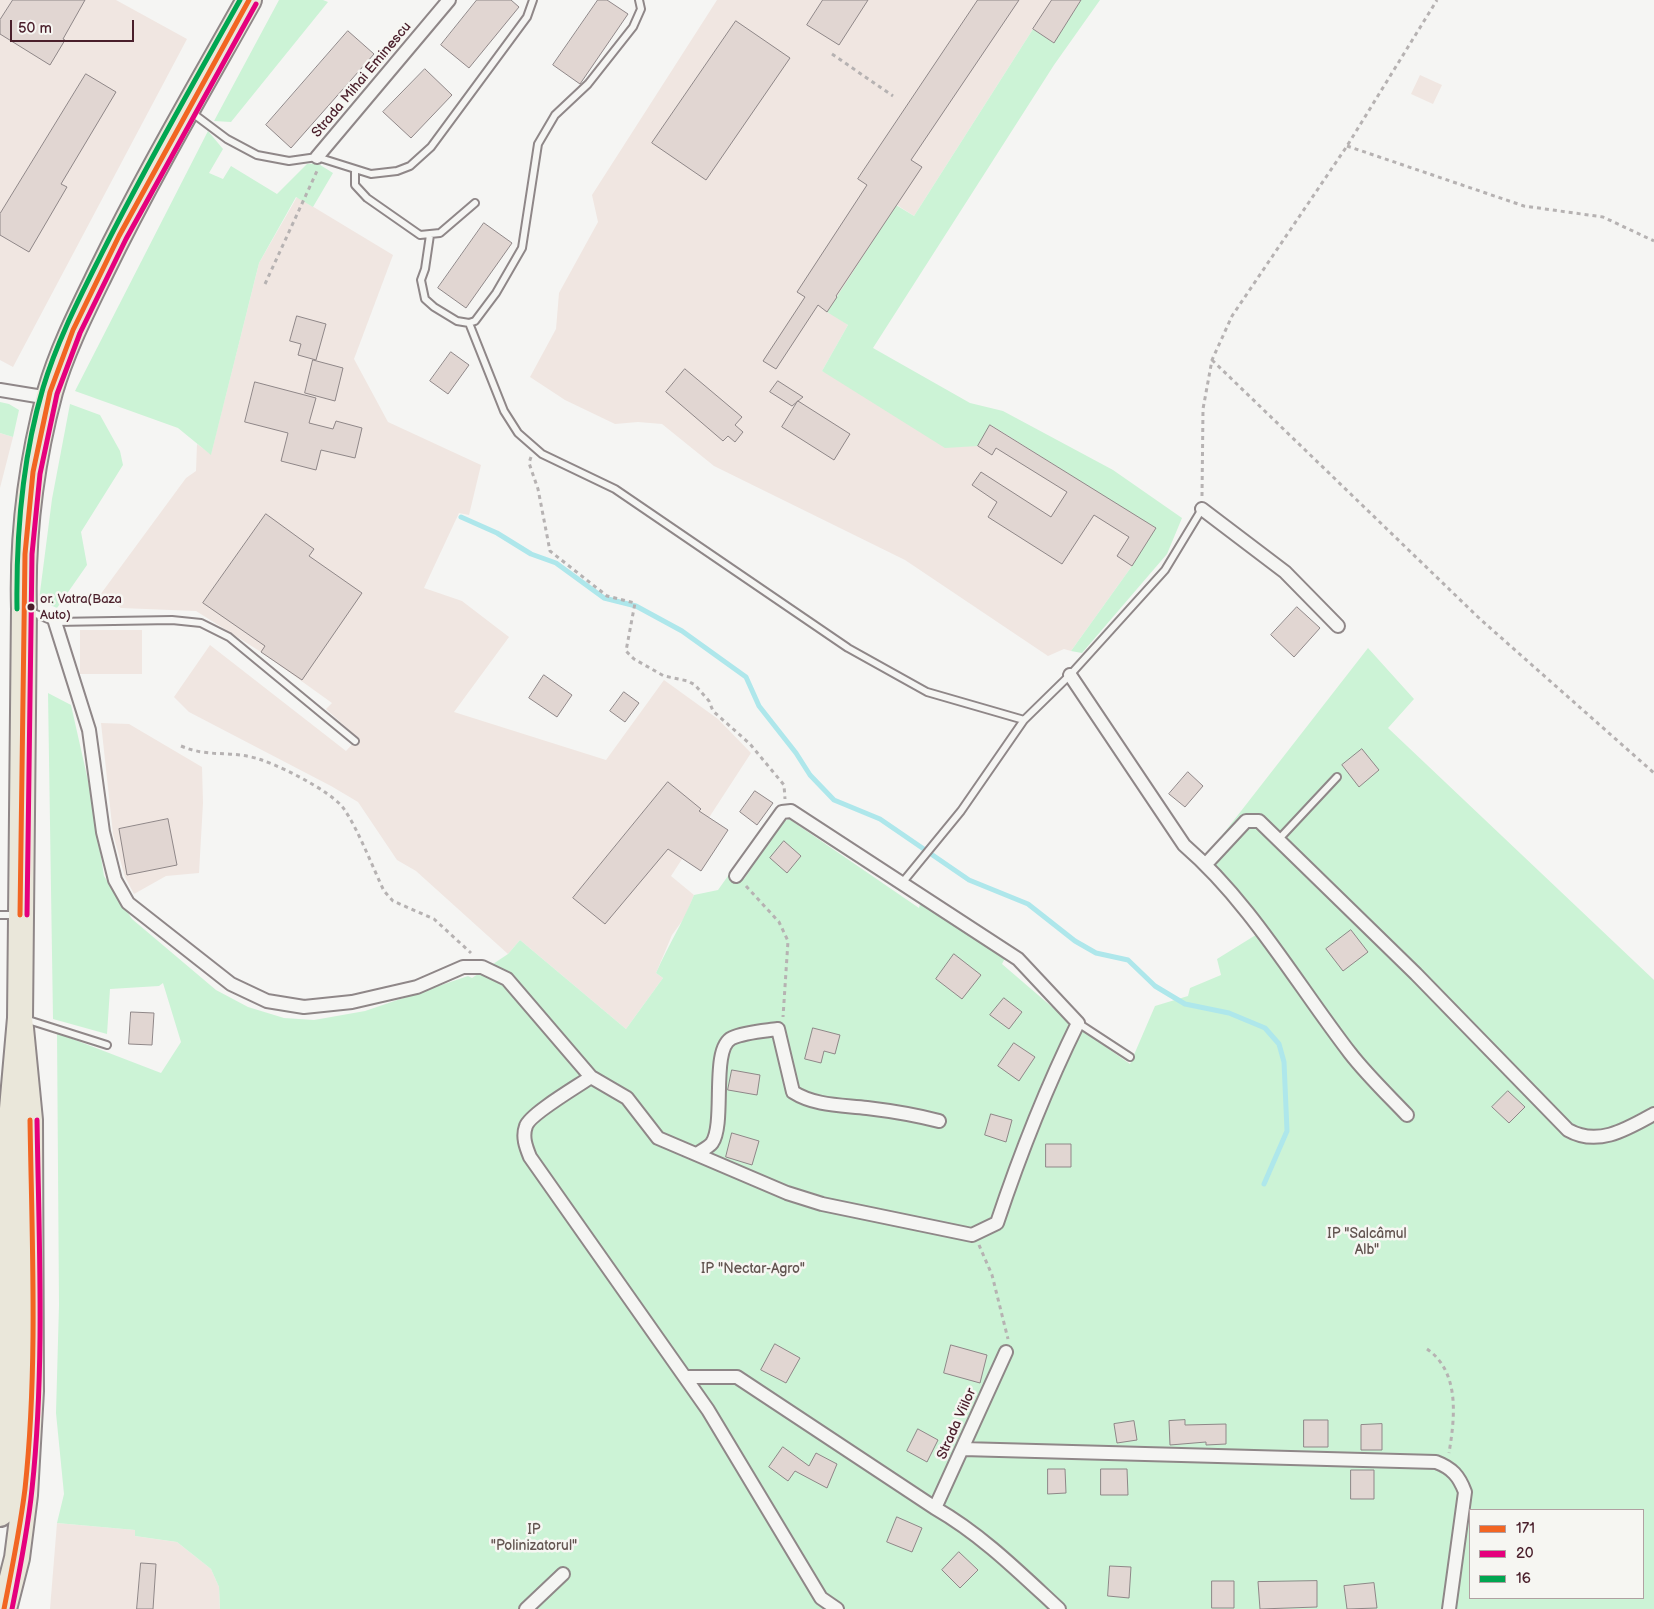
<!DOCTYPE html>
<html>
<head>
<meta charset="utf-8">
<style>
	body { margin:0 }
	#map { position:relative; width:1654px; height:1609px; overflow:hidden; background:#f5f5f3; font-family:"Balsamiq Sans",sans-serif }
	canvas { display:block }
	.legend { position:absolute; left:1469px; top:1509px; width:175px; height:90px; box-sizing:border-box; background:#f6f6f2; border:1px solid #b1a0a2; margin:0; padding:6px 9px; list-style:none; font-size:15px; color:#4a1f2b }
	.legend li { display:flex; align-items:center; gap:10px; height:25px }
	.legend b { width:25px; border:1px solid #b1a0a2 }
	.scale { position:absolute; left:10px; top:20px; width:124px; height:22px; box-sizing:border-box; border:2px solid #4a1f2b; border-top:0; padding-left:6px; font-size:15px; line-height:18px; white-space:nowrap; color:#4a1f2b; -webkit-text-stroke:4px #f6f6f2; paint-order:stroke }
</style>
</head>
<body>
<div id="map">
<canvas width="1654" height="1609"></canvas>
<ul class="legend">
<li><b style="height:6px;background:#f26522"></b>171</li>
<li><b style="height:6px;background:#e5007d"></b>20</li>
<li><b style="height:6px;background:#00a651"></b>16</li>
</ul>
<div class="scale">50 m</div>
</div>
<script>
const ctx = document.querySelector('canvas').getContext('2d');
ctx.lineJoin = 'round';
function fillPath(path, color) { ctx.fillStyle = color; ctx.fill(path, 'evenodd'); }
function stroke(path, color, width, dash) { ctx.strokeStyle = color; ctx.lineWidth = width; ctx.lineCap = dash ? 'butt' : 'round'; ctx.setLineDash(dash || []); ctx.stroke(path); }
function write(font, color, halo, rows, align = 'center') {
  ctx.font = font + ' "Balsamiq Sans",sans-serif'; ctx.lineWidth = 5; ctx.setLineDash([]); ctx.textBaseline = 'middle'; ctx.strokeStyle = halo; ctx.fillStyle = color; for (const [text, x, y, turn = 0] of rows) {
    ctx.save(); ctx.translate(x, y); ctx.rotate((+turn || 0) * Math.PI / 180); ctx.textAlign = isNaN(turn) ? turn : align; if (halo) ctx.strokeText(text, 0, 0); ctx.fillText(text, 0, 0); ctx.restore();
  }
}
const built = new Path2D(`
	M0 0H116L187 39 13 367 0 360Z
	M717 0H1081L1054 43 1033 29 914 216 897 205 828 311 848 325 822 371 990 425 1156 528 1132 566 1071 651 1064 649 1048 656 905 560 714 466 662 424 638 422 615 424 565 400 530 377 556 329 559 293 598 222 592 195Z
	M1420 75 1442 85 1433 104 1411 94Z
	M297 197 393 255 354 359 388 422 481 465 469 515 459 513 424 588 462 601 509 637 454 712 606 760 664 680 718 719 751 753 671 876 694 895 685 917 672 935 656 973 663 978 626 1029 520 940 508 954 416 871 397 860 358 802 331 786 189 712 174 697 210 645 346 751 358 738 326 709 332 703 261 652 196 611 121 608 100 595 186 478 196 471 197 444 211 454 259 263Z
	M0 433 13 437 0 488Z
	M80 630H142V674H80Z
	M101 723 129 724 202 767 203 803 199 873 166 876 134 894 125 877 113 834Z
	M57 1523 135 1530V1536L177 1542 211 1569 219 1587 220 1609H50Z`);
const green = new Path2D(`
	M279 0H323L328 2 231 122 214 121Z
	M1081 0H1100L1054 65 873 348 970 403 1003 411 1113 470 1182 518 1167 554 1082 653 1071 651 1132 566 1155 528 991 425 978 446 945 448 822 371 848 325 827 312 896 205 914 216 1033 29 1054 43Z
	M208 131 223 149 209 173 223 179 231 166 277 194 307 164 317 163 333 173 313 207 296 197 259 263 211 455 178 428 75 391Z
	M0 402 9 404 19 410 13 437 0 433Z
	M70 404 100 415 120 451 123 465 81 532 87 565 57 608 39 600 52 499Z
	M1368 648 1414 699 1388 728 1654 980V1609H220L219 1587 211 1569 177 1542 135 1536V1530L57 1523 64 1494 56 1413 59 1305 57 1033 161 1073 181 1042 163 983 159 986 110 989 107 1034 53 1019 48 693 71 705 91 794 104 876 132 919 216 990 248 1007 284 1018 314 1020 365 1011 468 976 472 978 508 954 520 940 626 1029 663 978 656 973C668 946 683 922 694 895L718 890 735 866 744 879 783 822 789 819 919 908 921 900 1005 958 1002 964 1066 1019 1130 1064 1155 1006 1188 996 1190 988 1221 975 1217 959 1259 933 1199 865ZM1470 1510H1643V1598H1470Z`);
const stream = new Path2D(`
	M461 517 497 533 531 554 556 563 604 598 636 606 682 631 746 677 759 706 796 753 810 775 834 800 880 819 969 880 1028 904 1075 941 1096 953 1128 960 1155 986 1185 1004 1229 1013 1265 1028 1279 1044 1284 1062 1287 1131 1264 1184`);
const building = new Path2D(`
	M13 0H85L63 39 65 40 50 65 0 34V20Z
	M477 0H511L519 7 469 68 441 45Z
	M598 0H607L628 14 580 84 553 65Z
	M823 0H868L839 45 807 25Z
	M978 0H1019L911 160 922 167 836 296 837 297 827 312 818 305 776 369 763 361 805 297 797 292 867 185 858 179Z
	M1052 0H1081L1054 43 1033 29Z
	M736 21 790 58 706 180 652 143Z
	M348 31 374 54 291 148 266 125Z
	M425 69 452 95 411 138 383 112Z
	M86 74 116 92 61 184 67 187 29 252 0 235V214Z
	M484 223 512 243 466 308 438 288Z
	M297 316 326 324 316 360 298 355 301 344 290 341Z
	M451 352 469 365 448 394 430 381Z
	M313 360 343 368 335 401 305 393Z
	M685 369 742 417 735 425 743 432 735 442 728 436 723 441 666 392Z
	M778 381 803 397 792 406 770 392Z
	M255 382 316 398 309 423 333 429 336 421 362 428 355 458 321 450 316 470 281 461 288 433 245 422Z
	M798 401 850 434 834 460 782 427Z
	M990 425 1156 528 1132 566 1117 556 1129 537 1094 515 1062 564 988 517 997 502 972 485 981 472 1051 517 1067 492 996 448 992 455 978 446Z
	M266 514 314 549 309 556 362 593 302 680 261 652 265 646 203 603Z
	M1297 607 1320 628 1294 657 1271 635Z
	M544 675 572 695 557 717 529 698Z
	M624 692 639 703 625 722 610 711Z
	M1362 749 1379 770 1359 787 1342 765Z
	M1188 772 1203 786 1185 807 1169 794Z
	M668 782 701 809 699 811 728 830 701 871 668 849 605 924 573 898Z
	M755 791 773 803 757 825 740 812Z
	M168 819 177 865 127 875 119 829Z
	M784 841 801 856 787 873 770 858Z
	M1351 930 1368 952 1343 971 1326 949Z
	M954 954 981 975 962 999 936 979Z
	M1004 998 1022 1012 1009 1029 990 1015Z
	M131 1012 154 1013 152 1045 129 1044Z
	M813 1028 840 1035 835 1054 824 1051 821 1063 805 1059Z
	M1014 1043 1035 1057 1019 1081 998 1066Z
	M732 1070 760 1075 757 1095 728 1090Z
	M1508 1091 1525 1107 1509 1123 1492 1107Z
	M991 1114 1012 1120 1006 1142 985 1135Z
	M732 1133 759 1141 752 1165 726 1157Z
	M1046 1144H1071V1167H1046Z
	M775 1344 800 1358 786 1383 761 1370Z
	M951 1345 987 1355 980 1383 944 1373Z
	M1185 1420V1425L1226 1424V1444L1206 1445V1442L1170 1445 1169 1421Z
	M1304 1420H1328V1447H1304Z
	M1134 1421 1137 1440 1117 1443 1114 1424Z
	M1382 1424V1450H1361V1425Z
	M918 1429 938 1440 927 1462 907 1451Z
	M783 1447 809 1466 816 1453 837 1464 827 1488 795 1471 788 1481 769 1467Z
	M1048 1469H1065L1066 1493 1048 1494Z
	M1101 1469H1127L1128 1495H1101Z
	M1351 1470H1374V1499H1351Z
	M897 1517 922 1528 912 1552 887 1542Z
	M959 1552 978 1570 960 1588 942 1570Z
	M141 1563 156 1564 153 1609H137Z
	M1110 1566 1131 1567 1129 1598 1108 1596Z
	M1212 1581H1234V1608H1212Z
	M1317 1581V1607L1260 1609 1258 1582Z
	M1374 1583 1377 1608 1347 1609 1344 1586Z`);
const path = new Path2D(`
	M832 54 893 96
	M1347 146 1524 206 1603 217 1654 241
	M265 284 317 171
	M1212 360 1480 619 1654 773
	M531 457 529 463 538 489 550 551 607 596 635 603 626 651 634 659 664 676 688 681 695 685 709 701 713 711 750 744 784 785 785 799
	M1202 496 1203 409 1212 360 1232 316 1347 146 1437 0
	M181 746C207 757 225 751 251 757 272 761 332 791 344 809 359 831 372 866 384 891L393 901 434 919 471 953
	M746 886 779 922 788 941 783 1017
	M979 1245 992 1275 1008 1339
	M1427 1349C1460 1372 1455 1417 1449 1453`);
const lane = new Path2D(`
	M191 112 227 139 257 155 289 161 317 157 371 174 397 171 410 166 431 147 527 17 533 0
	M355 171V185L367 198 420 235 440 233 475 203
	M430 235 425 269 421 280 425 299 434 307 457 321 469 323 475 321 496 293 522 248 538 144 555 115 588 84 633 27 641 9 639 0
	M469 323 504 411 518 433 542 454 615 489 848 648 927 692 1024 720
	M29 611 55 622 172 620 201 623 229 637 355 741
	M1279 839 1337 777
	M902 883 961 811 1024 720 1070 675 1165 570 1202 509
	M0 915H16
	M25 1019 107 1045
	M1078 1023 1130 1057`);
const street = new Path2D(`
	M317 157 449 0
	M0 390 49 398
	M1202 509 1285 572 1338 626
	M55 622 89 730 103 832 115 880 128 903 231 984 267 1001 304 1007 352 1002 417 987 463 967H482L507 979 591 1077 627 1098 658 1138 787 1193 822 1204 972 1235 997 1223C1020 1154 1046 1088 1078 1023L1018 959 791 811 782 812 736 876
	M1070 675 1184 845C1251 903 1296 983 1350 1053 1367 1075 1388 1095 1407 1115
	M1206 864 1246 821H1259L1416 974 1568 1130C1598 1147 1627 1129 1654 1114
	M591 1077C578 1086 530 1114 526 1126 522 1137 526 1147 530 1157L708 1410 821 1598 837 1609
	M697 1154C701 1151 709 1147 712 1143 726 1123 710 1048 732 1038 745 1032 764 1031 778 1029L793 1092C815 1106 842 1105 867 1108 892 1111 916 1115 939 1121
	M686 1377H737L935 1508C982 1535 1019 1572 1059 1609
	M963 1449 1436 1462C1452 1468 1459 1476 1465 1492L1449 1609
	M935 1508 1006 1352
	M526 1609 563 1574`);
const highway = new Path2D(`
	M20 1018 24 609C22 535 31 463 50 392 62 350 83 309 102 270 147 178 199 89 249 0
	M0 1514 9 1398 11 1120 20 1018 30 1120 31 1391 25 1495 17 1558 4 1609`);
const bus1 = new Path2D(`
	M20 915 25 554 33 472 50 392 73 330 119 236 249 0
	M4 1609C12 1569 20 1529 25 1489 38 1367 32 1243 30 1120`);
const bus2 = new Path2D(`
	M27 915 32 554 40 474 57 394 80 333 126 239 256 4
	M12 1609C20 1569 28 1529 32 1489 45 1367 39 1243 37 1120`);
const bus3 = new Path2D(`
	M17 609C16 535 22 459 43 388 57 341 80 297 102 253 145 167 193 84 240 0`);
const markers = [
	[31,607,4.5,"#4a1f2b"]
];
const busNames = [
	["or. Vatra(Baza",40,600],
	["Auto)",40,616]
];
const streetNames = [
	["Strada Mihai Eminescu",362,80,-50],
	["Strada Viilor",957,1424,-66]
];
const parkNames = [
	["IP \"Salcâmul",1367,1234],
	["Alb\"",1367,1250],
	["IP \"Nectar-Agro\"",753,1269],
	["IP",534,1530],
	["\"Polinizatorul\"",534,1546]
];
fillPath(built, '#f0e6e1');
fillPath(green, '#ccf3d6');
stroke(stream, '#aee7eb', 5);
fillPath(building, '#e1d6d2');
stroke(building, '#8f8788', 1);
stroke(lane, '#8f8788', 10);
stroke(street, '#8f8788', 16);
stroke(highway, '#8f8788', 28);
stroke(path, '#b6b2b2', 3, [4, 4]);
stroke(lane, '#f5f5f3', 6);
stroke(street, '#f5f5f3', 12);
stroke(highway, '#eae7da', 24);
stroke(bus1, '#f26522', 5);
stroke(bus2, '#e5007d', 5);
stroke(bus3, '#00a651', 5);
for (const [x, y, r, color] of markers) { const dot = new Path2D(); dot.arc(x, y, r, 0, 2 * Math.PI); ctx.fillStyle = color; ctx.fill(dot); stroke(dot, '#f6f6f2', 2); }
write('13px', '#4a1f2b', '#f6f6f2', busNames, 'left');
write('14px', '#4a1f2b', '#f6f6f2', streetNames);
write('14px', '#625450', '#f6f6f2', parkNames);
</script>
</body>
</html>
